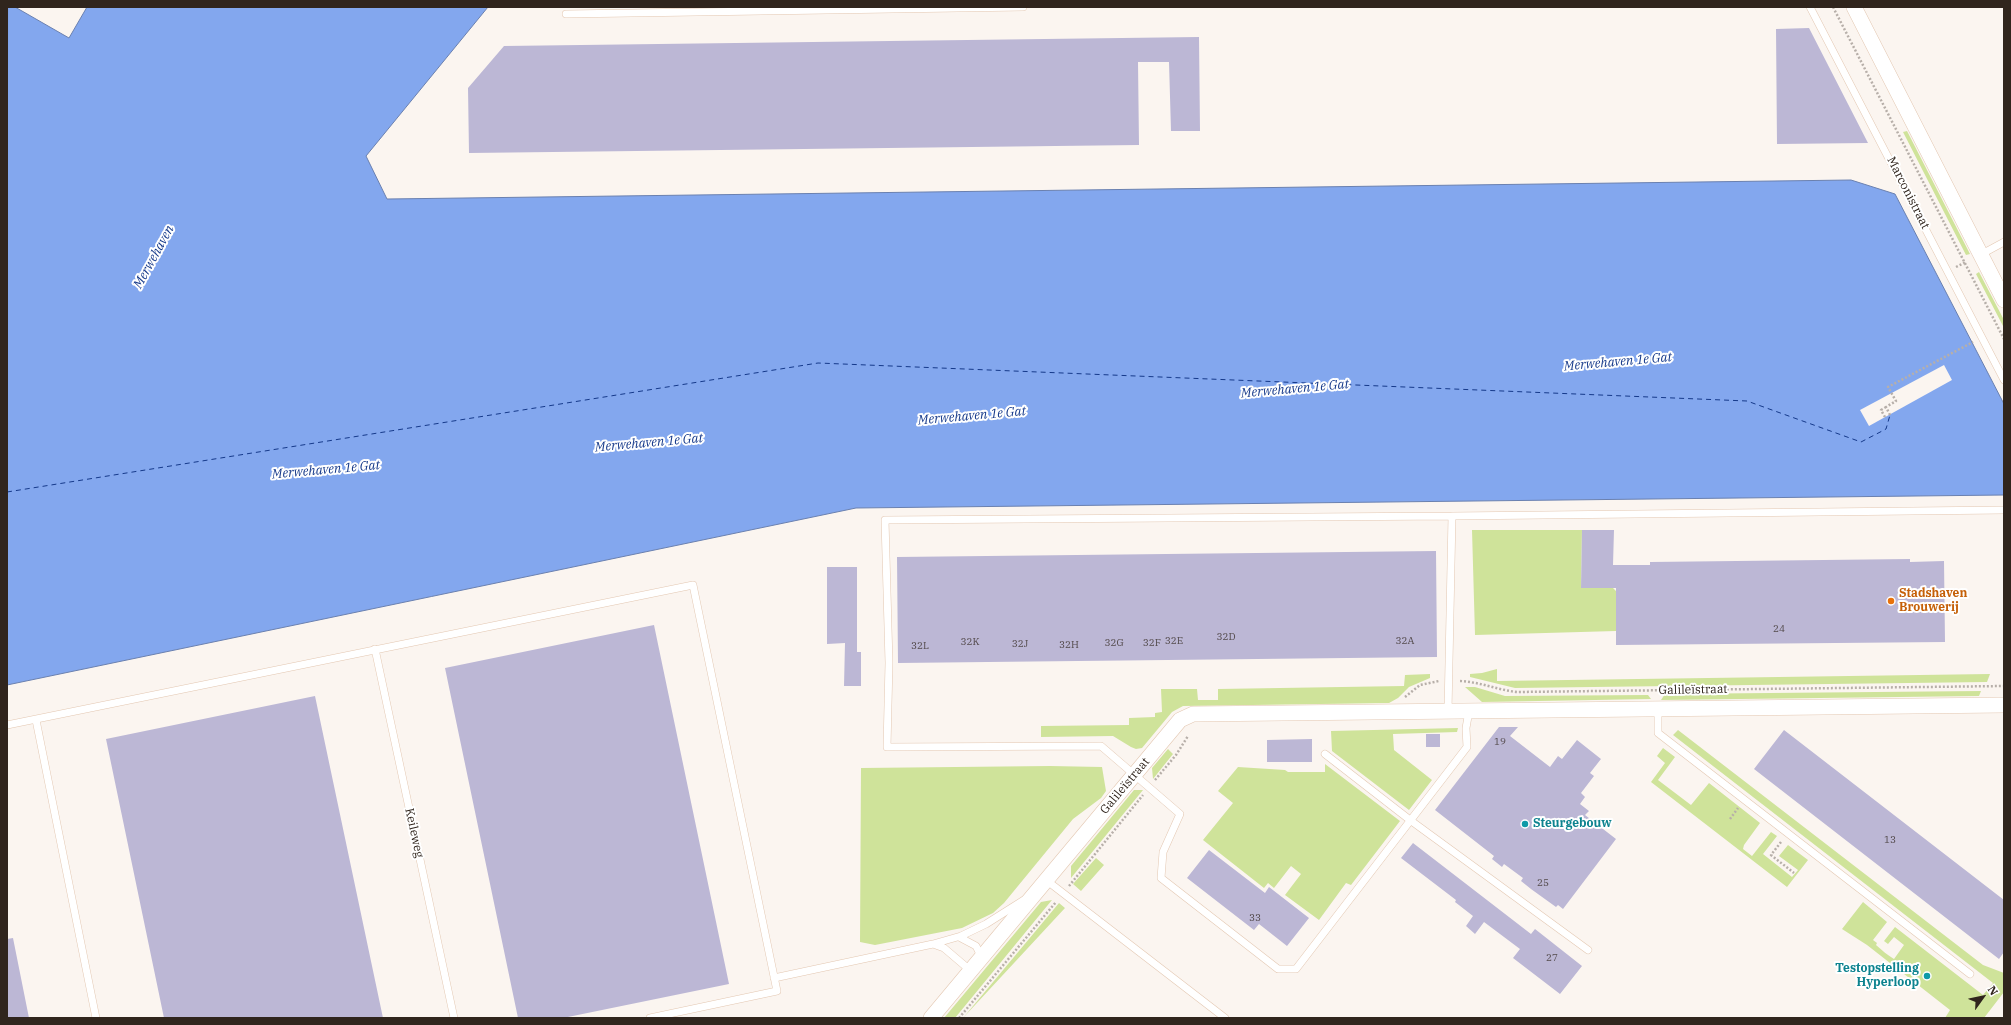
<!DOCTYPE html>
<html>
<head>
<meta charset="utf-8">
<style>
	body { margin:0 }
	#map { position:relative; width:2011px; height:1025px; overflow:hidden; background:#fbf5f0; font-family:"IBM Plex Serif",serif }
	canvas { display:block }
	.frame { position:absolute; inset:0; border:8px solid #30251d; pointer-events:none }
	.north { position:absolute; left:1963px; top:977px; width:40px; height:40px; -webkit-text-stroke:3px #fff; paint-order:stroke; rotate:57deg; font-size:11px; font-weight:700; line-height:16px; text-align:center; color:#30251d }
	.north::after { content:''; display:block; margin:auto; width:14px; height:18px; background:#30251d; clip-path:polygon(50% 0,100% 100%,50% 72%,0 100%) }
</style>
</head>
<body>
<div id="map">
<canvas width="2011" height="1025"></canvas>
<div class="frame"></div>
<div class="north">N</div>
</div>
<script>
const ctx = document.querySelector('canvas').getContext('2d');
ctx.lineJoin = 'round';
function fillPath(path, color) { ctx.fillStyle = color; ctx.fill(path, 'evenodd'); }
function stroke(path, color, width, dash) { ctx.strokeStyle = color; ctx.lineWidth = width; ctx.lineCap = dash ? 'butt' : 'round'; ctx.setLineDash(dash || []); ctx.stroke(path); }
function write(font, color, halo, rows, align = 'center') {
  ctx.font = font + ' "IBM Plex Serif",serif'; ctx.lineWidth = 4; ctx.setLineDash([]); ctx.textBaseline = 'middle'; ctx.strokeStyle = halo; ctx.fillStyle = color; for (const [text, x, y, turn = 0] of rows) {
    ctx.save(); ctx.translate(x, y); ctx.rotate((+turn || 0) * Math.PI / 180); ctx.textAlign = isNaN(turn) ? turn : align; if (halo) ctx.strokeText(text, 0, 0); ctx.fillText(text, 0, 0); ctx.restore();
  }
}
const green = new Path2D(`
	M1907 131 1970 254 1966 255 1903 132Z
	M1979 272 2004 320 2003 326 1976 274Z
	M1472 530H1582L1581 588H1613L1616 591V631L1475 635Z
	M1497 669V681L1990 674 1987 682 1515 688 1470 677V674L1482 673Z
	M1430 674V678L1409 687 1398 698 1389 703 1183 706 1172 712 1142 748 1136 749 1131 747 1113 736 1041 737V726L1129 725V718L1155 717V713L1162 712 1161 689H1197L1198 700H1218V689L1404 686 1405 675Z
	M1465 687H1475L1505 696 1648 695 1651 699 1482 702Z
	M1981 691 1979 696 1661 700 1665 694Z
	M1458 728 1457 732 1393 734 1394 750 1432 780 1409 810 1332 751 1331 731Z
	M1678 730 1983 965 2004 973V992L1984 1018H1945L1950 1010 1867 945 1842 929 1863 902 1887 922 1873 940 1877 943 1876 945C1882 950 1887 955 1894 959L1904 945 1894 937 1888 944 1884 941 1895 927 1983 995 1993 983 1673 735Z
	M1663 748 1675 757 1658 780 1691 805 1709 783 1760 823 1744 845 1743 849 1752 856 1771 832 1777 836 1763 854 1792 877 1798 870 1779 856 1788 845 1808 860 1787 887 1651 782 1665 763 1657 756Z
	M1168 749 1173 754 1153 779 1152 768Z
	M1325 764 1400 821 1351 885 1346 883 1319 920 1285 895 1301 874 1291 866 1274 888 1268 883 1264 888 1203 840 1233 803 1218 791 1238 767 1285 770 1288 772H1325Z
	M1050 766 1102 767 1106 791 1101 798 1073 819 1004 903 993 913 962 928 875 945 860 942 861 768Z
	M1134 790H1143L1071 878V866Z
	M1096 858 1104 865 1081 891 1073 884Z
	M1052 900 955 1018H944L1041 902Z
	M1059 903 1065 908 963 1018Z`);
const water = new Path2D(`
	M8 7H15L69 38 87 7H488L366 156 387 199 1851 180 1895 194 2004 404V495L856 508 7 685Z`);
const pier = new Path2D(`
	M1944 365 1952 380 1869 426 1860 410Z`);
const ferry = new Path2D(`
	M7 492 818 363 1747 401 1861 442 1886 429 1890 415`);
const building = new Path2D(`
	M1809 28 1868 143 1777 144 1776 29Z
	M1199 37 1200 131H1171L1169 62H1138L1139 145 469 153 468 88 504 46Z
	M1582 530H1614L1613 565H1650V562L1910 559V562L1944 561 1945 642 1616 645V588H1581Z
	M1436 551 1437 657 898 663 897 557Z
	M827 567H857V652H861V686H844L845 643 827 644Z
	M654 625 729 984 563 1018H518L445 668Z
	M315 696 383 1018H164L106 739Z
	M1499 727H1518L1510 736 1550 767 1558 756 1562 759 1577 740 1601 759 1590 773 1594 776 1581 793 1585 797 1580 804 1589 811 1585 815 1616 839 1563 909 1558 905 1556 907 1531 889 1521 881 1523 878 1504 864 1502 867 1492 859 1494 856 1435 810Z
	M1784 730 2004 900V952L1999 959 1754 769Z
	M1426 734H1440V747H1426Z
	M1312 739V762H1267V740Z
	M1413 843 1531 934 1535 929 1582 966 1560 994 1513 958 1520 949 1484 922 1475 934 1466 926 1473 916 1455 902 1456 900 1401 858Z
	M1209 850 1265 893 1269 887 1309 918 1287 946 1259 924 1254 930 1187 878Z
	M13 938 29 1018H7V939Z`);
const path = new Path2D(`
	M1833 7 2004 339
	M1956 267 1966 262
	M1890 415 1886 407 1896 401 1888 387 1973 342
	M1885 417 1881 410 1886 407
	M1460 681C1480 682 1498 690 1517 692L2004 686
	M1405 697 1420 685 1439 681
	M1155 780 1176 755 1188 736
	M1730 819 1738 808
	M1781 842 1771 855 1794 873
	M1069 886 1143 795
	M959 1018 1056 902`);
const service = new Path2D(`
	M1810 7 2004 380
	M566 14 1023 7
	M1980 255 2004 242
	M1452 516 2004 510
	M375 649 454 1018
	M1658 709V733L1970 974
	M1448 711 1452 516 885 520 889 663 887 747 1101 746 1180 814 1163 852 1161 878 1278 969H1296L1467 747 1466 728 1469 711
	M36 720 96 1018
	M7 725 693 585 777 991 650 1018
	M1325 754 1410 820 1588 950
	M1046 880 1225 1018
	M959 937 976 946 982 958
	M971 971 944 948 933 944 961 936 986 924 1024 900
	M774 978 933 944`);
const minor = new Path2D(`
	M1854 7 2004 300
	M931 1018 1180 720 1193 714 2004 705`);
const markers = [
	[1891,601,4,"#e8710a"],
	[1525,824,4,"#0f9aa8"],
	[1927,976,4,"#0f9aa8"]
];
const numberNames = [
	["24",1779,629],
	["32D",1226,637],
	["32E",1174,641],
	["32A",1405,641],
	["32K",970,642],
	["32G",1114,643],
	["32F",1152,643],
	["32J",1020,644],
	["32H",1069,645],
	["32L",920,646],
	["19",1500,742],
	["13",1890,840],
	["25",1543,883],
	["33",1255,918],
	["27",1552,958]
];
const streetNames = [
	["Marconistraat",1908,193,63],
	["Galileïstraat",1693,690,-1],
	["Galileïstraat",1125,786,-50],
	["Keileweg",414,833,78]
];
const foodNames = [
	["Stadshaven",1899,594],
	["Brouwerij",1899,608]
];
const cultureNames = [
	["Steurgebouw",1533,824],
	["Testopstelling",1919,969,"right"],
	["Hyperloop",1919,983,"right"]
];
const waterNames = [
	["Merwehaven",154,257,-61],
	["Merwehaven 1e Gat",1618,362,-5],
	["Merwehaven 1e Gat",1295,389,-5],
	["Merwehaven 1e Gat",972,416,-5],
	["Merwehaven 1e Gat",649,443,-5],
	["Merwehaven 1e Gat",326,470,-5]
];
fillPath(green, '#cfe39a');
fillPath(water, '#83a7ee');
stroke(water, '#6a80af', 1);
fillPath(pier, '#fbf5f0');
stroke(ferry, '#15398a', 1, [5, 4]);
fillPath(building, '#bcb7d5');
stroke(service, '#e3c7b1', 8);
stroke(minor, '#e3c7b1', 16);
stroke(path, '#b7afa9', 2.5, [2, 2]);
stroke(service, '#fff', 7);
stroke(minor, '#fff', 15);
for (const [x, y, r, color] of markers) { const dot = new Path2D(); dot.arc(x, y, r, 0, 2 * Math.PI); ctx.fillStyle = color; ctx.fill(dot); stroke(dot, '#fff', 1.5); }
write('10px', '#534a4b', null, numberNames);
write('12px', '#30251d', '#fff', streetNames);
write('bold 12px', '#c56008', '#fff', foodNames, 'left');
write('bold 12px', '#0d838f', '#fff', cultureNames, 'left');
write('italic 13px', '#15398a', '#fff', waterNames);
</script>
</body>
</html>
